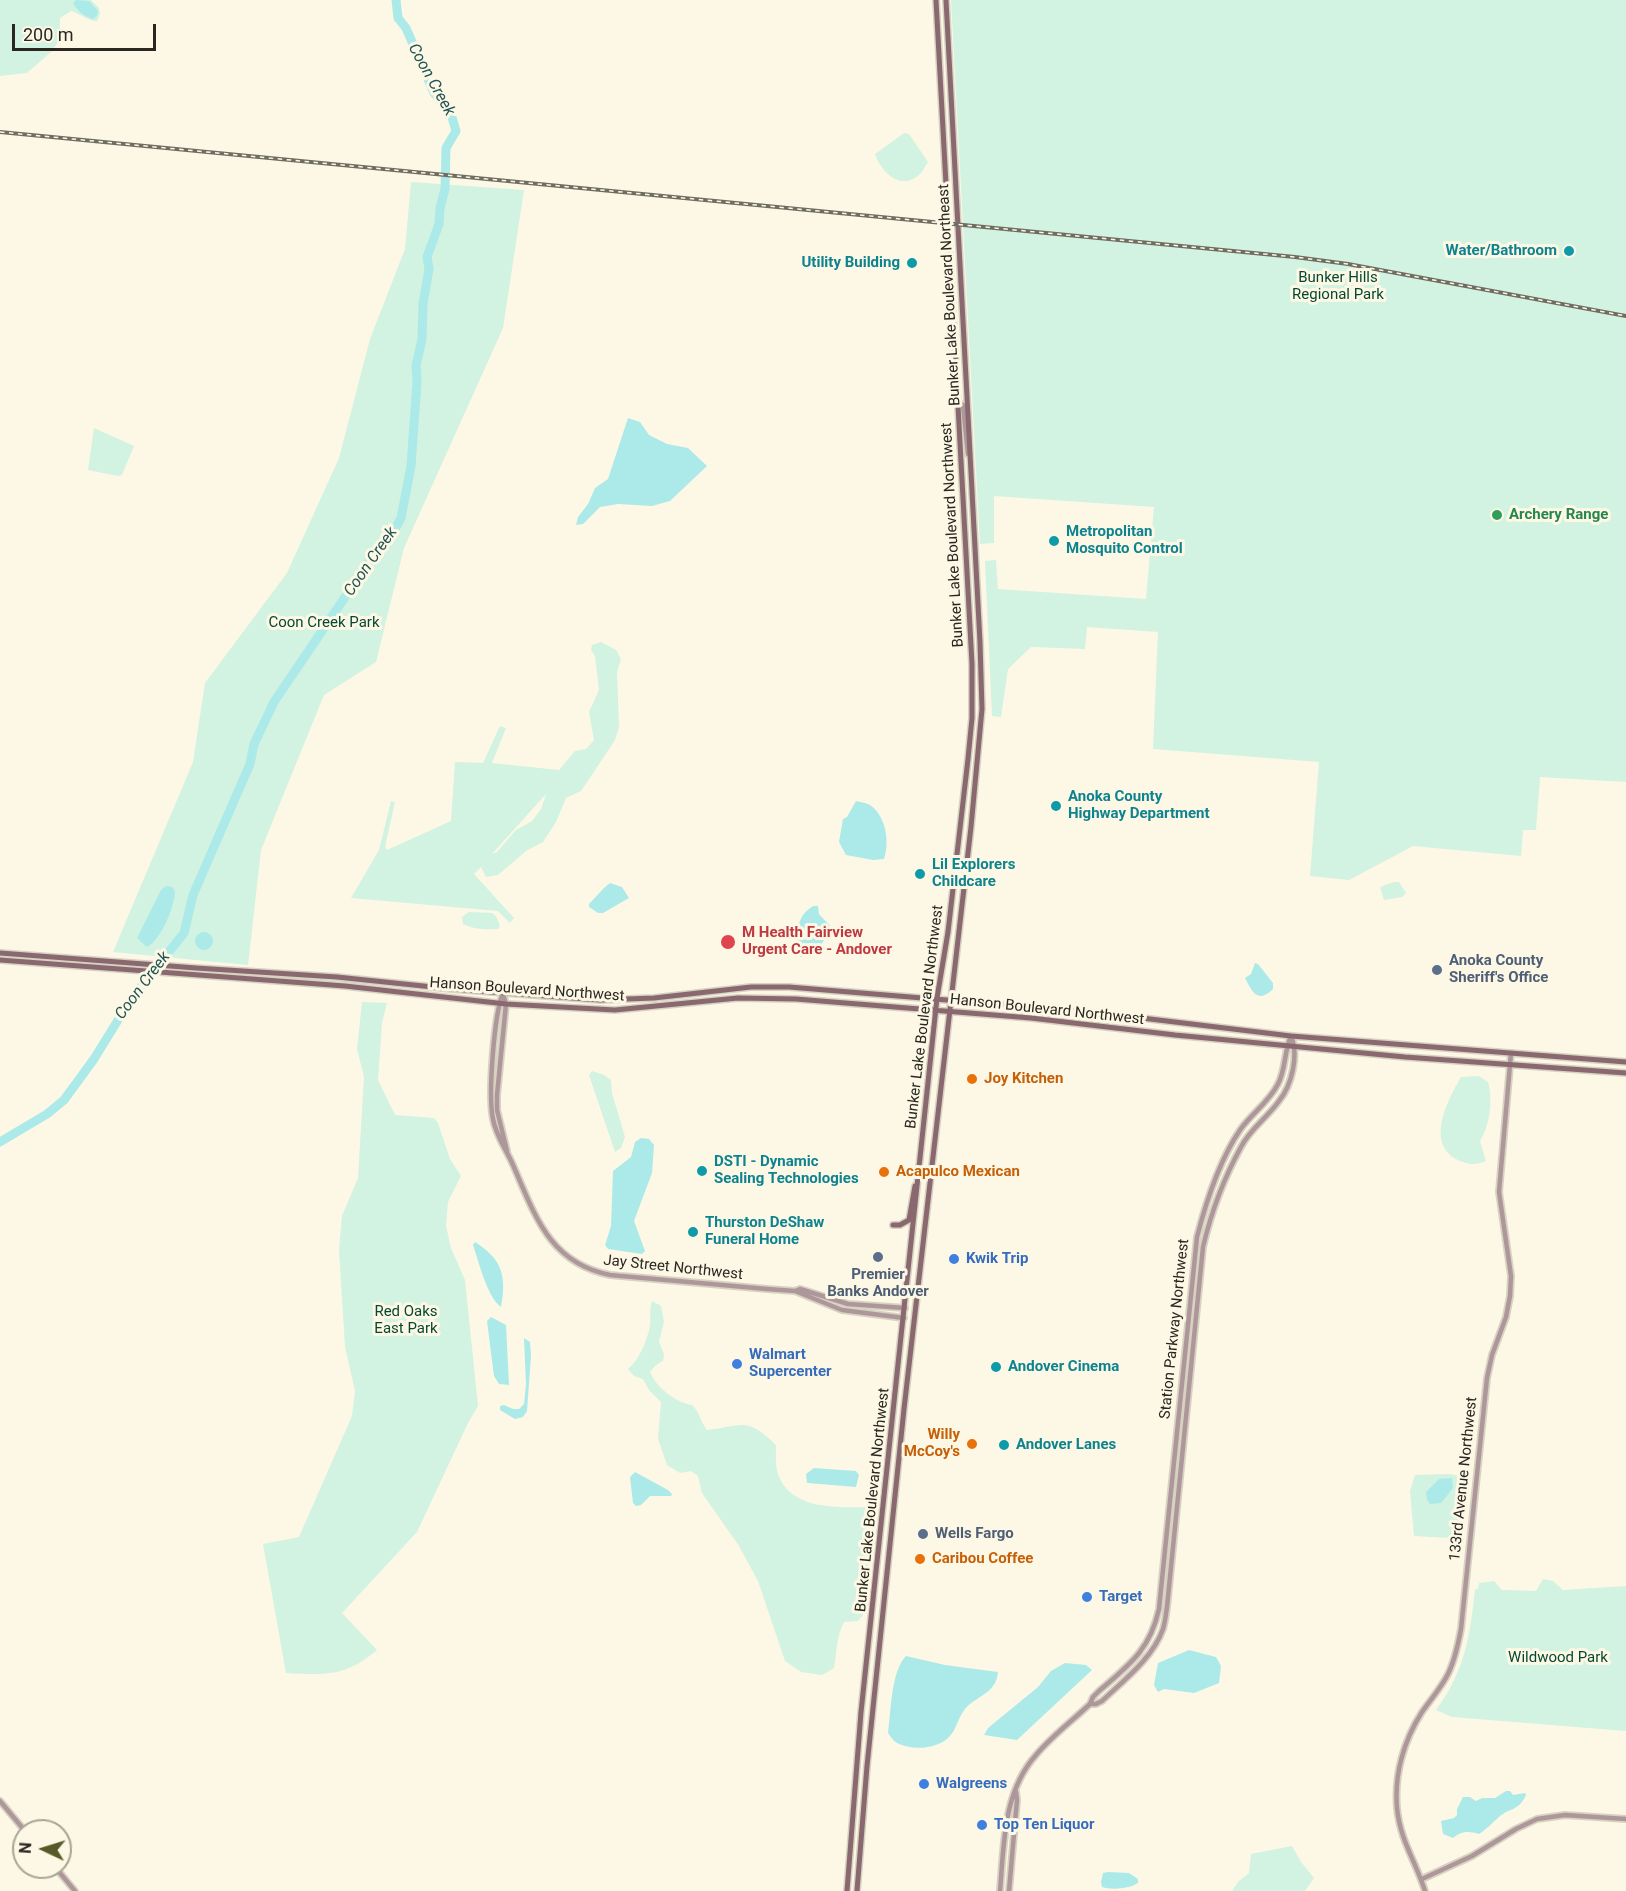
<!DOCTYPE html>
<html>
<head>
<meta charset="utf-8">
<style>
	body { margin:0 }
	#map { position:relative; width:1626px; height:1891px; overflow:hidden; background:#fdf8e5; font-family:Roboto,sans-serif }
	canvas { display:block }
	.north { position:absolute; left:12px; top:1819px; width:60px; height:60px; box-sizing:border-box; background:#fdf8e5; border:2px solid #a8a496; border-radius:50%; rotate:274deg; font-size:16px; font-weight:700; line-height:24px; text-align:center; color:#292720 }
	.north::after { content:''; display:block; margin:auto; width:21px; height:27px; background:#565a28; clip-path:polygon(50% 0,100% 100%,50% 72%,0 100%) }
	.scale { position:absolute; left:12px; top:24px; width:144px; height:27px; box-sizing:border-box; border:3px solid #292720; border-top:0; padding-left:8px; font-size:18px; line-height:21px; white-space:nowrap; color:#292720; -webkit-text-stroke:4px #fdf8e5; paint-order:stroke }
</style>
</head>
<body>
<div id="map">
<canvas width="1626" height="1891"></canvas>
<div class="north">N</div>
<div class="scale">200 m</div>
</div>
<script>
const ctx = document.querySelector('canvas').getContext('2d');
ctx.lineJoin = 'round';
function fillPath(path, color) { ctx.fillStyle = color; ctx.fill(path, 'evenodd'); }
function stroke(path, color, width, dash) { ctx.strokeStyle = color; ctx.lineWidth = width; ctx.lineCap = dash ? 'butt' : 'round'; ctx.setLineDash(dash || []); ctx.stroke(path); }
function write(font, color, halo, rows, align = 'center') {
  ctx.font = font + ' Roboto,sans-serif'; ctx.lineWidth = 6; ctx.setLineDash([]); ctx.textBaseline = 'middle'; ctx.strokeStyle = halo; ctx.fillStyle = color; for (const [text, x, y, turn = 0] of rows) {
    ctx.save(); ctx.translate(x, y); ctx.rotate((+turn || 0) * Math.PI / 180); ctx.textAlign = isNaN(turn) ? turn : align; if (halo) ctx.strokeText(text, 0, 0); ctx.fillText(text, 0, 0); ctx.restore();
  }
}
const green = new Path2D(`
	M0 0H91L99 8 100 14 97 21C87 21 80 13 71 11L60 18 59 41 51 52 27 73 0 76Z
	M951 0H1626V782L1540 777 1536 830H1523L1521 856 1413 846 1349 880 1310 876 1319 762 1153 749 1158 632 1087 627 1085 649 1031 647 1008 669 1001 717 992 716 985 561 996 560 998 589 1146 599 1154 507 994 496V543L980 544Z
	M904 133 909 134 928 162C925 166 923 171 920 174 901 192 881 172 875 154Z
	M411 182 524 190 503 328 404 548 376 662 324 695 261 850 248 965 113 952 193 762 205 683 287 573 339 458 370 339 405 249Z
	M94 428 134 446 122 475 118 476 88 470Z
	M601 642 616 650 621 659 617 672 619 727 615 740 581 791 566 798 556 822 543 842 526 851 498 875 486 877 481 867 474 874 514 918 510 923 498 911 351 898 379 850 391 801 395 802 385 847 387 850 451 821 455 762 483 763 500 726 506 728 492 763 559 770 575 751 586 749 594 740 589 712 599 690 595 656 591 650 592 645ZM546 794 541 809 532 821 516 830 497 852 492 854Z
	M1394 882H1399L1406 893 1402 897 1384 900 1380 887Z
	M469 912 492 913 496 916 500 926 498 929C487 930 473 929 463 924L462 917Z
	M362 1002 387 1003 382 1023 378 1080 395 1115 434 1118 438 1123 450 1159 461 1176 448 1202 446 1226 451 1248 465 1280 478 1406 468 1423 417 1532 342 1613 377 1650C345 1677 326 1675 286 1673L263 1544 299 1537 352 1416 355 1391 345 1347 339 1250 342 1216 358 1178 364 1077 357 1049Z
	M592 1071 604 1075 611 1080 612 1093 625 1137 621 1148 615 1152 589 1075Z
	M1479 1076 1488 1082C1493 1099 1490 1126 1480 1141L1486 1161C1476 1165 1468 1165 1458 1160 1425 1144 1447 1101 1461 1077Z
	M652 1301 661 1306 664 1322 659 1342 664 1354 663 1361 656 1365 650 1372C656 1387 676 1403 692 1405 700 1412 700 1421 707 1430 743 1426 746 1416 776 1445 776 1454 775 1466 778 1474 791 1512 842 1507 874 1507L863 1615 858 1621 844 1622C836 1637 837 1652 834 1668L822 1675 801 1672 785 1661 758 1581 739 1546 702 1493 698 1476 691 1471 680 1473 667 1465 658 1439 661 1402 649 1390 643 1379 634 1376 628 1369C639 1361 648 1338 650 1325 651 1316 649 1309 652 1301Z
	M1449 1474 1460 1476 1465 1483 1463 1527 1449 1538 1414 1536 1410 1491 1415 1475Z
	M1543 1579 1553 1581 1563 1590 1626 1586V1731L1452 1717 1436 1710C1465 1671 1470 1636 1475 1589H1478L1479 1583 1494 1581 1502 1590 1536 1591Z
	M1292 1846 1301 1862 1314 1878 1305 1891H1232L1238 1882 1249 1873 1251 1854Z`);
const water = new Path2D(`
	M76 0 89 1 98 11 97 16 93 19C85 17 77 11 73 3Z
	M628 418 640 422 649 435 667 444 688 448 707 466 670 501 652 506 618 504 600 507 583 524 576 525 578 517 588 504 595 488 608 479Z
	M856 801C860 802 867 803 870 805 886 816 890 842 884 859L873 860 846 855 839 842 843 819 847 817Z
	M610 883 622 887 629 898 603 913H598L589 907V904L604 888Z
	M166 886 172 887 175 891C175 906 161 940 147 947L137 938 161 890Z
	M813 906H818L819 914 832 928 813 957H801L797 954C797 934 795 917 813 906Z
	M195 941a9 9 0 1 1 18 0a9 9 0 1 1-18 0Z
	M1255 963 1258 964 1273 983V989C1258 1004 1252 992 1245 978L1251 974Z
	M641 1138 649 1139 654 1145 652 1173 634 1221 645 1251 642 1254 608 1249 605 1245 611 1226 613 1171 631 1157 635 1142Z
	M475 1242C502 1259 507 1276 501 1307 487 1297 479 1262 473 1245Z
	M491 1317 506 1325 509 1385 499 1384 494 1376 487 1321Z
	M524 1338 530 1342 531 1355 527 1411 523 1417 515 1419 500 1410V1406L504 1405 513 1409H519L524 1404 526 1384Z
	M814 1468 856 1471 859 1475 856 1487 807 1483 806 1474Z
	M635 1472 668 1490 672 1494 671 1496H650L641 1505 636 1506 633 1503 630 1477Z
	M1452 1478 1453 1488 1441 1503 1430 1504 1427 1500 1426 1492 1439 1479Z
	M1189 1650 1216 1657 1221 1666 1219 1683 1194 1693 1164 1689 1158 1692 1154 1685 1158 1663Z
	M906 1656 945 1665 998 1672C996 1694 977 1695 965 1709 958 1717 957 1729 949 1737 938 1749 912 1751 897 1743 893 1741 891 1737 888 1733 891 1712 891 1671 906 1656Z
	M1065 1663 1086 1665 1092 1670 1017 1740 984 1735 988 1728 1038 1687 1051 1671Z
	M1506 1791H1510L1513 1795 1525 1793 1526 1795C1518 1812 1510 1807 1499 1817 1492 1823 1487 1829 1479 1834 1468 1831 1462 1831 1453 1838L1443 1834 1441 1821 1454 1818 1457 1815V1809L1463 1797H1470L1476 1801 1482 1798H1495Z
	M1108 1872 1129 1873 1138 1879V1883C1129 1889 1112 1890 1102 1887L1101 1882 1103 1873Z`);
const river = new Path2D(`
	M0 1142 47 1114 64 1100 94 1059 131 999 184 933 193 895 250 764 254 744 274 702 368 563 394 531 401 518 411 466 417 382 416 366 422 339 423 304 429 269 427 257 439 224 440 208 445 189 446 148 456 131 451 114 434 93 406 28 398 18 396 0`);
const tertiary = new Path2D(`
	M958 401 963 405 968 454
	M503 993C494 1015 488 1095 493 1119 496 1136 506 1149 513 1165 535 1215 549 1263 610 1275L767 1289 795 1291 800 1289 848 1304 905 1308
	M503 994 506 1004 497 1095V1110L507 1151
	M795 1291 842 1310 904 1318
	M1090 1704H1096L1102 1701C1123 1681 1153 1658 1163 1629 1166 1619 1167 1607 1168 1597L1203 1247C1211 1213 1224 1178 1241 1147 1250 1129 1267 1118 1279 1101 1292 1085 1299 1055 1291 1036
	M0 1801 25 1831
	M55 1867 75 1891
	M1422 1879 1472 1856 1516 1829 1537 1819 1565 1815 1626 1819
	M1000 1891C1004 1844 1003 1792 1036 1755 1052 1736 1072 1721 1090 1704L1093 1697 1099 1691C1129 1665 1150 1650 1159 1609L1197 1237C1206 1202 1219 1161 1240 1130 1251 1114 1269 1102 1278 1084 1286 1069 1284 1051 1291 1036
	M1009 1891 1017 1800 1016 1792
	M1425 1891C1416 1862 1400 1840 1397 1808 1394 1774 1404 1740 1422 1712 1431 1699 1441 1688 1448 1674 1455 1660 1458 1645 1461 1629L1487 1378 1492 1355 1506 1317 1510 1296 1511 1276 1499 1192 1511 1053`);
const secondary = new Path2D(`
	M0 953 196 968 337 977 452 989 600 1000 654 998 751 987H789L1092 1012 1291 1036 1626 1062
	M0 960 345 986 506 1004 615 1010 738 998 796 999 1031 1018 1175 1035 1405 1057 1626 1073
	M893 1225H900L909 1220 915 1186
	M847 1891 861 1712 937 998 948 932 968 759 972 718V664L936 0
	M857 1891 867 1766 904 1409 971 827 982 709 980 642 946 0`);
const rail = new Path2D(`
	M0 132 1295 257 1348 264 1626 316`);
const markers = [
	[1569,251,6,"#0f9aa8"],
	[912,263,6,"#0f9aa8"],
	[1497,515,6,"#2e9e5b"],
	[1054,541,6,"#0f9aa8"],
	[1056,806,6,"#0f9aa8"],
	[920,874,6,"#0f9aa8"],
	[728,942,8,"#e0444e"],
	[1437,970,6,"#5c6f8a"],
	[972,1079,6,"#e8710a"],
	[702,1171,6,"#0f9aa8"],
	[884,1172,6,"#e8710a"],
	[693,1232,6,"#0f9aa8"],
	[878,1257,6,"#5c6f8a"],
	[954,1259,6,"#3f7fe0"],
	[737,1364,6,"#3f7fe0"],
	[996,1367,6,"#0f9aa8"],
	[972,1444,6,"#e8710a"],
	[1004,1445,6,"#0f9aa8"],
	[923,1534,6,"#5c6f8a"],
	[920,1559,6,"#e8710a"],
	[1087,1597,6,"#3f7fe0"],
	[924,1784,6,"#3f7fe0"],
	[982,1825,6,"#3f7fe0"]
];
const cultureNames = [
	["Water/Bathroom",1557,251,"right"],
	["Utility Building",900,263,"right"],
	["Metropolitan",1066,532],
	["Mosquito Control",1066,549],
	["Anoka County",1068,797],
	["Highway Department",1068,814],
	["Lil Explorers",932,865],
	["Childcare",932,882],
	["DSTI - Dynamic",714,1162],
	["Sealing Technologies",714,1179],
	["Thurston DeShaw",705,1223],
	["Funeral Home",705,1240],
	["Andover Cinema",1008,1367],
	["Andover Lanes",1016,1445]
];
const parkNames = [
	["Bunker Hills",1338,278],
	["Regional Park",1338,295],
	["Coon Creek Park",324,623],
	["Red Oaks",406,1312],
	["East Park",406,1329],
	["Wildwood Park",1558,1658]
];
const streetNames = [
	["Bunker Lake Boulevard Northeast",950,295,-93],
	["Bunker Lake Boulevard Northwest",953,535,-93],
	["Hanson Boulevard Northwest",527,990,4],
	["Hanson Boulevard Northwest",1047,1010,6],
	["Bunker Lake Boulevard Northwest",925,1017,-83],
	["Jay Street Northwest",673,1268,6],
	["Station Parkway Northwest",1175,1329,-84],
	["133rd Avenue Northwest",1464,1479,-84],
	["Bunker Lake Boulevard Northwest",873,1500,-84]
];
const leisureNames = [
	["Archery Range",1509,515]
];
const healthNames = [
	["M Health Fairview",742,933],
	["Urgent Care - Andover",742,950]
];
const serviceNames = [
	["Anoka County",1449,961],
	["Sheriff's Office",1449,978],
	["Premier",878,1275,"center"],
	["Banks Andover",878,1292,"center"],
	["Wells Fargo",935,1534]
];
const foodNames = [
	["Joy Kitchen",984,1079],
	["Acapulco Mexican",896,1172],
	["Willy",960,1435,"right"],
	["McCoy's",960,1452,"right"],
	["Caribou Coffee",932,1559]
];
const shopNames = [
	["Kwik Trip",966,1259],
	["Walmart",749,1355],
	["Supercenter",749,1372],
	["Target",1099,1597],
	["Walgreens",936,1784],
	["Top Ten Liquor",994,1825]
];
const waterNames = [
	["Coon Creek",431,80,61],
	["Coon Creek",371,562,-55],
	["Coon Creek",143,986,-53]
];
fillPath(green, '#d2f2e2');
fillPath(water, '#ace9e9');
stroke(river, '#ace9e9', 9);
stroke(tertiary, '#d7d2c2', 8);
stroke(secondary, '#d7d2c2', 8);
stroke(tertiary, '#ae979b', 4.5);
stroke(secondary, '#89696f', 5);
stroke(rail, '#6f6c61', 4);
stroke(rail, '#fdf8e5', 1.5, [4.5]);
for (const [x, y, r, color] of markers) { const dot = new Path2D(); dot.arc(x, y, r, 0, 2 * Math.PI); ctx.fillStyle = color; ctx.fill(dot); stroke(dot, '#fdf8e5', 2); }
write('bold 15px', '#0d838f', '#fdf8e5', cultureNames, 'left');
write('15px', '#054832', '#fdf8e5', parkNames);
write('15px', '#292720', '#fdf8e5', streetNames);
write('bold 15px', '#27864d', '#fdf8e5', leisureNames, 'left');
write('bold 15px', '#be3a42', '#fdf8e5', healthNames, 'left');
write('bold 15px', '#4e5e75', '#fdf8e5', serviceNames, 'left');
write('bold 15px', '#c56008', '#fdf8e5', foodNames, 'left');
write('bold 15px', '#366cbe', '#fdf8e5', shopNames, 'left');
write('italic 16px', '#205455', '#fdf8e5', waterNames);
</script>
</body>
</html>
